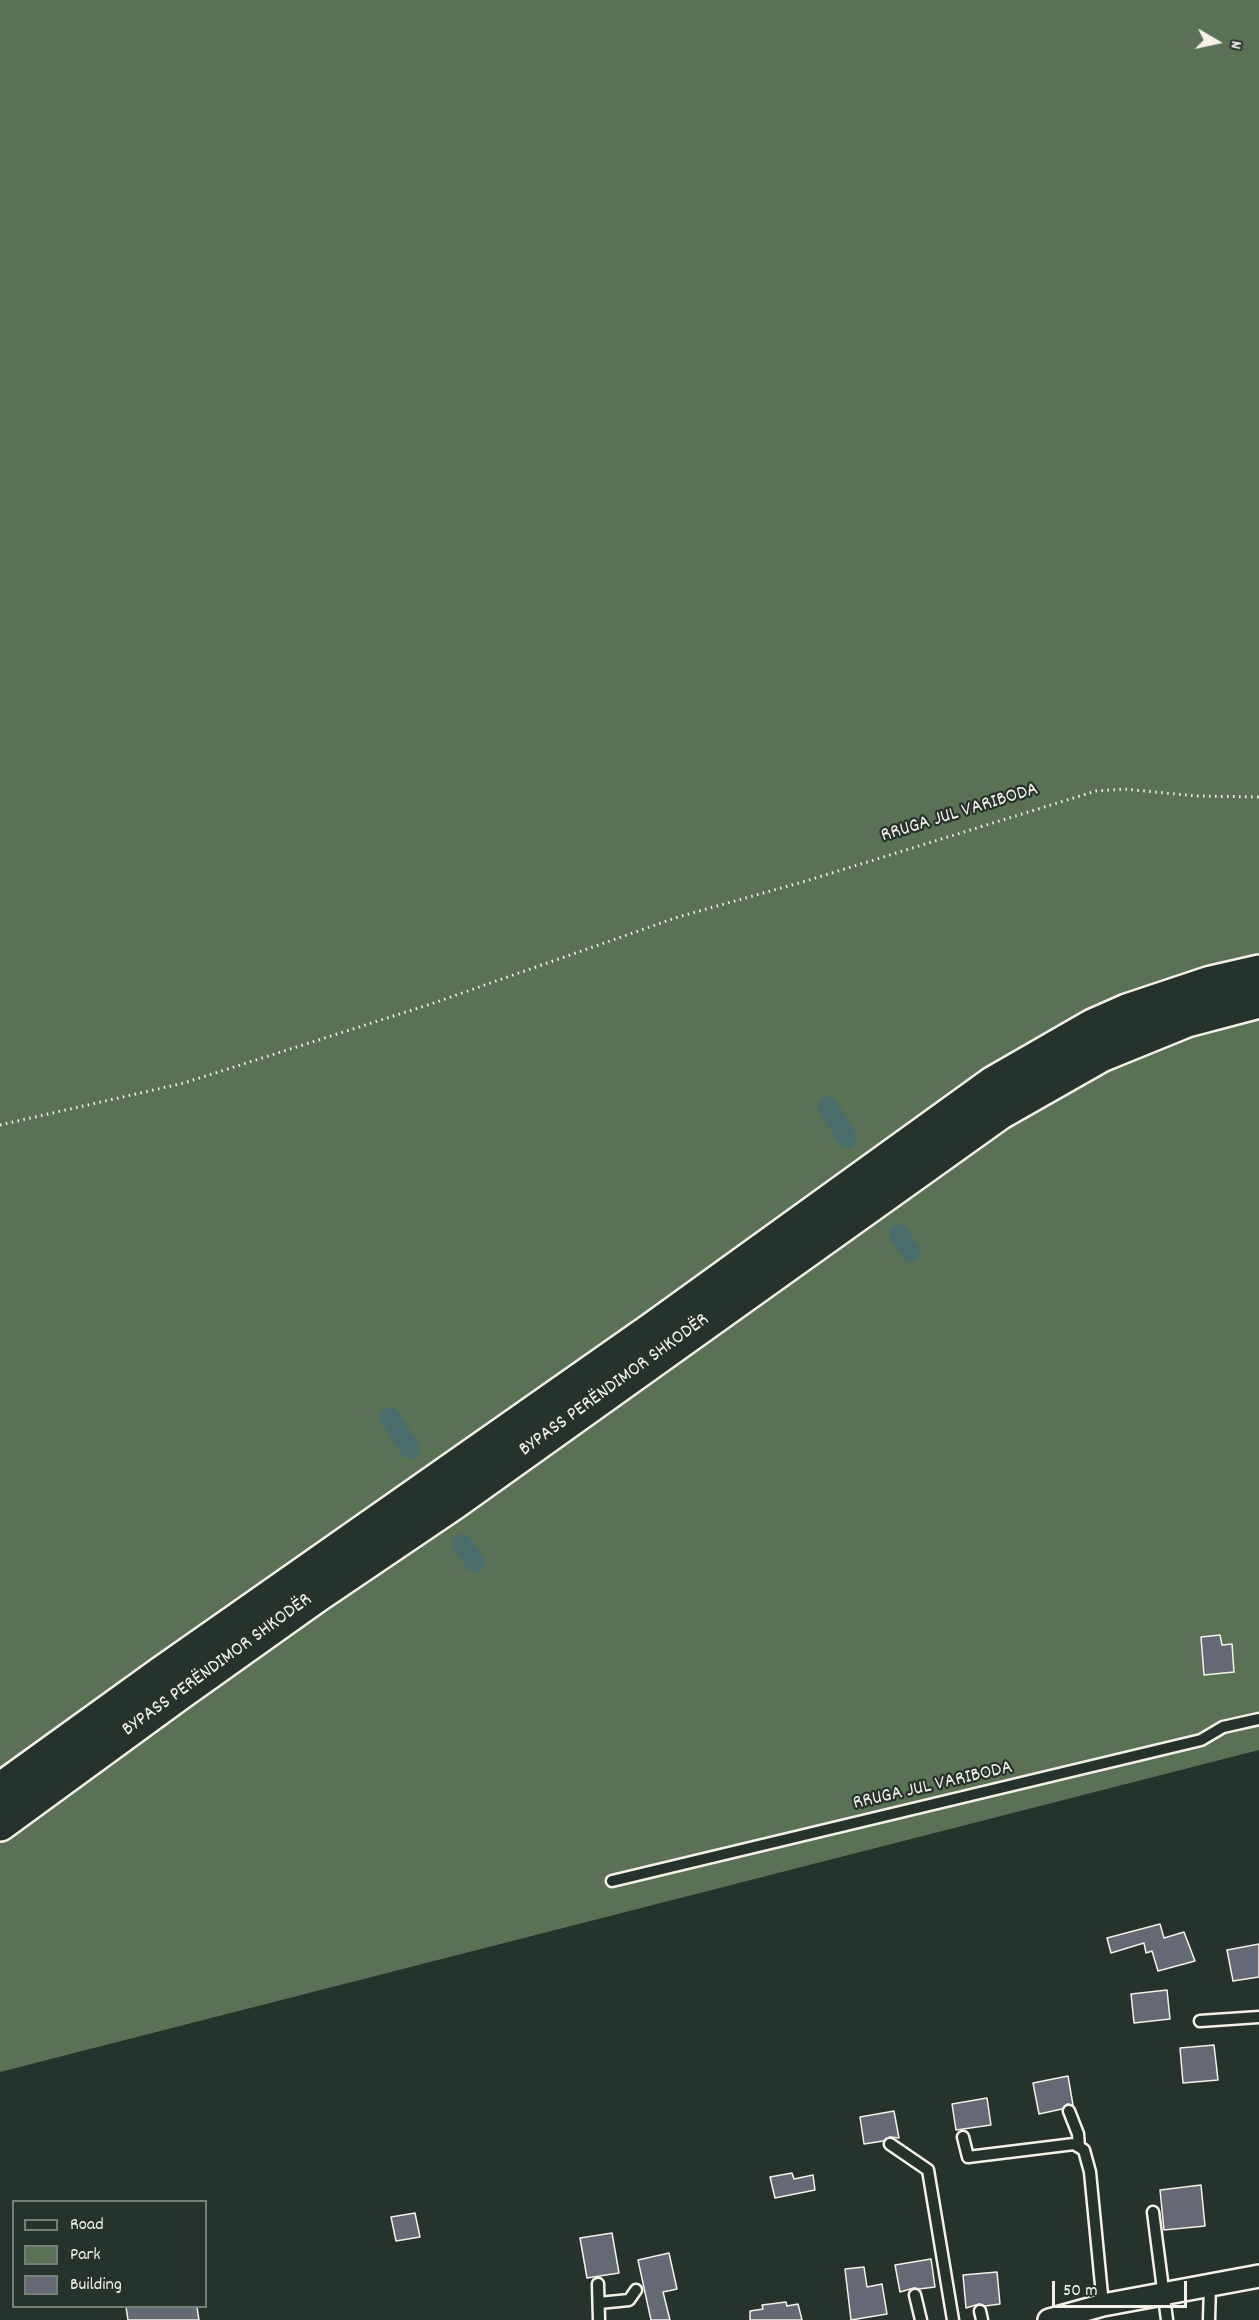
<!DOCTYPE html>
<html>
<head>
<meta charset="utf-8">
<style>
	body { margin:0 }
	#map { position:relative; width:1259px; height:2320px; overflow:hidden; background:#26332d; font-family:Dekko,sans-serif }
	canvas { display:block }
	.legend { position:absolute; left:12px; top:2200px; width:195px; height:108px; box-sizing:border-box; background:#26332d; border:2px solid #787f78; margin:0; padding:8px 10px; list-style:none; font-size:18px; color:#f4f1e8 }
	.legend li { display:flex; align-items:center; gap:12px; height:30px }
	.legend b { width:30px; border:2px solid #787f78 }
	.north { position:absolute; left:1187px; top:12px; width:60px; height:60px; -webkit-text-stroke:4px #26332d; paint-order:stroke; rotate:99deg; font-size:16px; font-weight:700; line-height:24px; text-align:center; color:#f4f1e8 }
	.north::after { content:''; display:block; margin:auto; width:21px; height:27px; background:#f4f1e8; clip-path:polygon(50% 0,100% 100%,50% 72%,0 100%) }
	.scale { position:absolute; left:1052px; top:2281px; width:135px; height:27px; box-sizing:border-box; border:3px solid #f4f1e8; border-top:0; padding-left:8px; font-size:18px; line-height:21px; white-space:nowrap; color:#f4f1e8; -webkit-text-stroke:4px #26332d; paint-order:stroke }
</style>
</head>
<body>
<div id="map">
<canvas width="1259" height="2320"></canvas>
<ul class="legend">
<li><b style="height:8px;background:#26332d"></b>Road</li>
<li><b style="height:16px;background:#5a7155"></b>Park</li>
<li><b style="height:16px;background:#656976"></b>Building</li>
</ul>
<div class="north">N</div>
<div class="scale">50 m</div>
</div>
<script>
const ctx = document.querySelector('canvas').getContext('2d');
ctx.lineJoin = 'round';
function fillPath(path, color) { ctx.fillStyle = color; ctx.fill(path, 'evenodd'); }
function stroke(path, color, width, dash) { ctx.strokeStyle = color; ctx.lineWidth = width; ctx.lineCap = dash ? 'butt' : 'round'; ctx.setLineDash(dash || []); ctx.stroke(path); }
function write(font, color, halo, rows, align = 'center') {
  ctx.font = font + ' Dekko,sans-serif'; ctx.lineWidth = 4.5; ctx.setLineDash([]); ctx.textBaseline = 'middle'; ctx.strokeStyle = halo; ctx.fillStyle = color; for (const [text, x, y, turn = 0] of rows) {
    ctx.save(); ctx.translate(x, y); ctx.rotate((+turn || 0) * Math.PI / 180); ctx.textAlign = isNaN(turn) ? turn : align; if (halo) ctx.strokeText(text, 0, 0); ctx.fillText(text, 0, 0); ctx.restore();
  }
}
const green = new Path2D(`
	M0 0H1259V1750L0 2072Z`);
const canal = new Path2D(`
	M828 1106 847 1138
	M899 1234 911 1252
	M390 1417 410 1449
	M462 1544 475 1562`);
const building = new Path2D(`
	M1220 1635 1222 1645 1232 1644 1234 1672 1204 1675 1201 1637Z
	M1160 1924 1164 1938 1184 1932 1195 1961 1158 1971 1152 1951 1146 1953 1144 1943 1111 1953 1107 1938Z
	M1259 1944V1977L1233 1981 1227 1950Z
	M1167 1990 1170 2019 1134 2023 1131 1994Z
	M1214 2045 1218 2080 1183 2083 1180 2048Z
	M1068 2076 1073 2105 1067 2104 1062 2109 1039 2114 1033 2083Z
	M987 2098 991 2125 956 2130 952 2104Z
	M894 2111 899 2138 890 2137 883 2141 864 2144 860 2117Z
	M792 2173 794 2179 813 2175 815 2190 775 2198 770 2177Z
	M1201 2185 1205 2226 1164 2230 1160 2190Z
	M415 2213 420 2237 396 2241 391 2217Z
	M612 2233 619 2273 587 2278 580 2238Z
	M669 2253 677 2289 663 2292 670 2320H651L638 2260Z
	M931 2259 935 2287 919 2289 914 2288 900 2292 895 2265Z
	M864 2267 867 2287 882 2284 887 2314 851 2320 845 2269Z
	M997 2272 1000 2304 985 2306 979 2304 966 2308 963 2275Z
	M786 2302 787 2306 798 2304 802 2320H750V2311L763 2309 762 2305Z
	M126 2307H197L199 2320H128Z`);
const path = new Path2D(`
	M0 1125 184 1083 431 1004 678 917 806 881 1096 791 1124 789 1197 796 1259 797`);
const service = new Path2D(`
	M612 1881 1201 1740 1223 1727 1259 1719
	M1200 2021 1259 2017
	M1069 2111 1078 2134 1079 2147
	M963 2137 968 2157 1074 2144 1084 2150 1090 2172 1103 2305
	M890 2144 928 2170 953 2320
	M1153 2212 1167 2320
	M598 2284 599 2320
	M915 2295 921 2320
	M599 2303 629 2300 636 2290
	M980 2311 982 2320
	M1209 2320 1210 2284`);
const minor = new Path2D(`
	M1049 2320 1103 2305 1259 2276`);
const trunk = new Path2D(`
	M0 1790 161 1674 653 1329 994 1083 1093 1026 1127 1011 1211 983 1259 972
	M0 1824 178 1694 317 1595 453 1503 999 1113 1101 1055 1187 1020 1259 1001`);
const streetNames = [
	["RRUGA JUL VARIBODA",960,814,-17],
	["BYPASS PERËNDIMOR SHKODËR",615,1386,-36],
	["BYPASS PERËNDIMOR SHKODËR",218,1666,-36],
	["RRUGA JUL VARIBODA",933,1787,-13]
];
fillPath(green, '#5a7155');
stroke(canal, '#486d6c', 20);
fillPath(building, '#656976');
stroke(building, '#f4f1e8', 1.5);
stroke(service, '#f4f1e8', 15);
stroke(minor, '#f4f1e8', 26);
stroke(trunk, '#f4f1e8', 38);
stroke(path, '#f4f1e8', 3, [1.5, 4.5]);
stroke(service, '#26332d', 10);
stroke(minor, '#26332d', 21);
stroke(trunk, '#26332d', 33);
write('20px', '#f4f1e8', '#26332d', streetNames);
</script>
</body>
</html>
